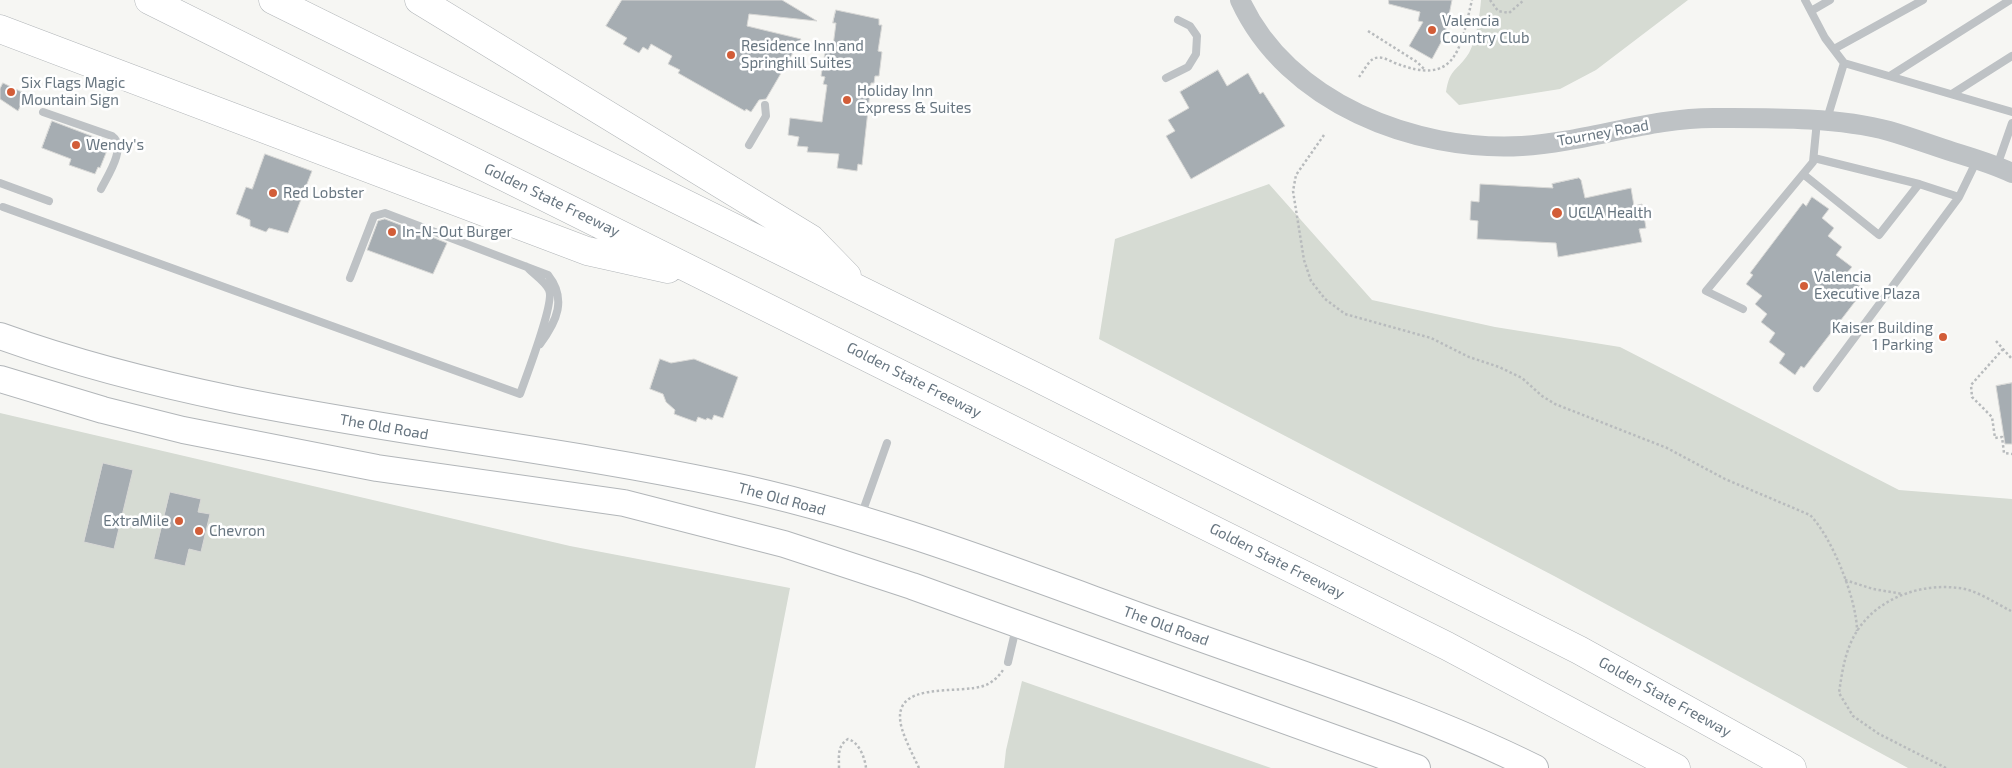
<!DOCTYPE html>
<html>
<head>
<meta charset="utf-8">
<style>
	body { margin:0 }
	canvas { display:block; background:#f6f6f3 }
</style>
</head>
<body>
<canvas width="2012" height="768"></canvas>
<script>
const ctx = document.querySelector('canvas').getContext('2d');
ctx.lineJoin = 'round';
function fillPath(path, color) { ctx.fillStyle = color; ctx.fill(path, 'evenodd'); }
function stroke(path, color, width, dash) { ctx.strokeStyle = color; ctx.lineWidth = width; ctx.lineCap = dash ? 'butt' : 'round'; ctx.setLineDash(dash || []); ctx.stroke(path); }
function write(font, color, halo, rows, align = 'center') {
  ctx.font = font + ' "Exo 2",sans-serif'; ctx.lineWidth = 5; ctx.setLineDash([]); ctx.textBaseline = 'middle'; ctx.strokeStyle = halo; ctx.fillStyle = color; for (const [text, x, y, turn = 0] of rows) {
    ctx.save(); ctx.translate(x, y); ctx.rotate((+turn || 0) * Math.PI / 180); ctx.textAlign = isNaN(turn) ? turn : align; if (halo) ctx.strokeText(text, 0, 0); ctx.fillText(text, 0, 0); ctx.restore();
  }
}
const green = new Path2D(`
	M1481 0H1688L1596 70 1560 89 1459 105 1446 92C1450 67 1457 72 1469 53 1476 41 1480 14 1481 0Z
	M1269 184 1372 300 1495 327 1620 347 1899 490 2012 499V768H1908L1556 577 1099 339 1115 239Z
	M0 413 570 546 790 588 755 768H0Z
	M1022 681 1271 768H1004L1006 750Z`);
const building = new Path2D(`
	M622 0H782L817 21 749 14 747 26 801 39 766 99 759 100 751 112 746 109 745 111 678 73 680 70 668 64 672 56 651 44 648 50 643 47 639 53 623 44 627 38 606 26Z
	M1389 0H1452L1445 35 1432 59 1409 46 1423 22 1418 21 1420 12 1389 4Z
	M836 10 879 19V25H882L878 51 882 52 879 76H875L874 83H871L862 165 858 164 857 171 837 168 839 154 807 152 808 147 797 146 799 137 788 135 790 118 822 122 827 85 823 84 825 77 821 76 825 52H828L830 45 833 46 836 23H833Z
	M1218 70 1227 86 1248 73 1260 94 1263 92 1285 126 1191 179 1166 136 1175 131 1168 120 1189 108 1180 92Z
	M3 83 26 94 18 111 0 99V89Z
	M52 121 110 143 100 168 98 167 95 174 69 165 71 159 42 148Z
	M265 154 312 171 288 233 269 228 266 232 250 226V220L236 214 246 187 252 189Z
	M1579 178 1581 180 1585 198 1631 188 1634 206 1642 204 1646 228 1639 229 1642 242 1558 257 1556 243 1477 239 1478 221 1470 220 1471 201 1479 202 1480 184 1553 188 1552 184Z
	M1812 197 1829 209 1822 218 1834 228 1828 236 1842 247 1836 255 1852 267 1845 275 1861 287 1854 296 1857 299 1804 368 1801 366 1795 375 1779 363 1785 354 1769 342 1775 333 1761 322 1767 314 1755 304 1762 296 1746 284 1753 275 1750 273 1803 203 1806 206Z
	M385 219 447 243 433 274 367 250 378 221Z
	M660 359 671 363 694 359 738 377 723 418 714 415 712 420 707 418 706 420 698 417 696 422 674 414 675 410 666 402 663 394 650 389Z
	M2012 383V444H2005L1996 386Z
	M103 463 133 470 114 549 84 542Z
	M170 492 201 499 198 512 210 514 201 552 189 549 185 566 154 559Z`);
const path = new Path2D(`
	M1490 0 1498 11 1509 13 1524 0
	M1368 31 1417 62 1425 70
	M1359 77C1363 72 1368 62 1373 59 1381 55 1388 60 1395 63 1456 87 1460 50 1472 0
	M1324 135 1296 175 1293 191 1304 260 1311 281 1325 299 1345 314 1431 338 1469 357 1499 367 1522 378 1542 396 1555 404 1667 448 1725 479 1810 515C1832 537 1857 600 1857 631
	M1996 341 2012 359
	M2003 349 1971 385 1972 397 1992 417 1995 438 2002 437 2004 453 2012 454
	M1845 580 1873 589 1903 594
	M839 768C839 756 837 746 848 739 859 742 865 758 866 768
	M919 768C913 755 906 742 902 729 887 678 960 696 986 685 993 682 999 676 1003 670
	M1946 768 1879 734 1853 716 1839 693C1842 672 1845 650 1857 631 1878 598 1921 583 1958 588 1975 589 1995 603 2011 611`);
const service = new Path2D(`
	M1805 0 1825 38 1844 63
	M1811 11 1830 0
	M1834 49 1923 0
	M1890 76 2010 0
	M1166 78 1188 67 1196 54 1197 36 1190 26 1178 20
	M1952 94 2012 56
	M43 112 112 136C127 147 108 175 101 189
	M1827 119 1844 63 2012 112
	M749 145 766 116 765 105
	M1814 158 1919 184
	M1997 166 2012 123
	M1803 174 1879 235 1919 184 1959 197 1977 160
	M0 183 49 201
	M3 207 520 394C526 377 555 302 549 290 545 281 533 274 527 267
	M350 278 374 216 385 213 548 275C567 299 557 321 540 344
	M1743 309 1706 291 1813 162 1817 121
	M1817 388 1959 197
	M861 516 887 443
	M1008 662 1016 628`);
const tertiary = new Path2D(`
	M1240 0C1287 103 1415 152 1522 146 1588 142 1651 117 1717 118 1771 118 1837 117 1889 131 1910 137 1931 145 1953 152 1973 158 1993 164 2012 173`);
const primary = new Path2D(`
	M0 336C233 420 483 433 724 484 878 516 1027 576 1175 629 1296 673 1420 711 1535 768
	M0 379 103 410 183 430 377 468 624 503 784 544 912 586 1417 768`);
const motorway = new Path2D(`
	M149 0 1447 646 1676 768
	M273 0 1034 376 1579 650 1792 768
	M419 0 811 239 847 276
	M0 29 587 251 668 269`);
const markers = [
	[1432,30,5,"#d25d38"],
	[731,55,5,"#d25d38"],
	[11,92,5,"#d25d38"],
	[847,100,5,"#d25d38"],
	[76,145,5,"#d25d38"],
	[273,193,5,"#d25d38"],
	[1557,213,6,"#d25d38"],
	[392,232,5,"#d25d38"],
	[1804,286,5,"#d25d38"],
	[1943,337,5,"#d25d38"],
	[179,521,5,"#d25d38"],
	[199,531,5,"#d25d38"]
];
const poiNames = [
	["Valencia",1442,21],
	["Country Club",1442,38],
	["Residence Inn and",741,46],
	["Springhill Suites",741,63],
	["Six Flags Magic",21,83],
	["Mountain Sign",21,100],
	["Holiday Inn",857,91],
	["Express & Suites",857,108],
	["Wendy's",86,145],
	["Red Lobster",283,193],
	["UCLA Health",1568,213],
	["In-N-Out Burger",402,232],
	["Valencia",1814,277],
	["Executive Plaza",1814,294],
	["Kaiser Building",1933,328,"right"],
	["1 Parking",1933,345,"right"],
	["ExtraMile",169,521,"right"],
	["Chevron",209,531]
];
const streetNames = [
	["Tourney Road",1603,133,-10],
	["Golden State Freeway",552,200,26],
	["Golden State Freeway",914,380,27],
	["The Old Road",384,427,10],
	["The Old Road",782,499,15],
	["Golden State Freeway",1277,561,27],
	["The Old Road",1166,626,20],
	["Golden State Freeway",1665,697,29]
];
fillPath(green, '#d6dbd3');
fillPath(building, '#a6adb2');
stroke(building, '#d8d8d6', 1);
stroke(primary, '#b2b6b9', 28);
stroke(motorway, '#b1b5b8', 29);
stroke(path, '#b8bbbd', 2.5, [2.5, 2.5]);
stroke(service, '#bec2c5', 8);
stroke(tertiary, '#bec2c5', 20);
stroke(primary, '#fff', 26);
stroke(motorway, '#fff', 28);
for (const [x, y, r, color] of markers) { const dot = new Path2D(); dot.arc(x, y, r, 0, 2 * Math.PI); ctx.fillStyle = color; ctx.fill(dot); stroke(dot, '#fff', 2); }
write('15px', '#687681', '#fff', poiNames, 'left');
write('15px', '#687681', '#fff', streetNames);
</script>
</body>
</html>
